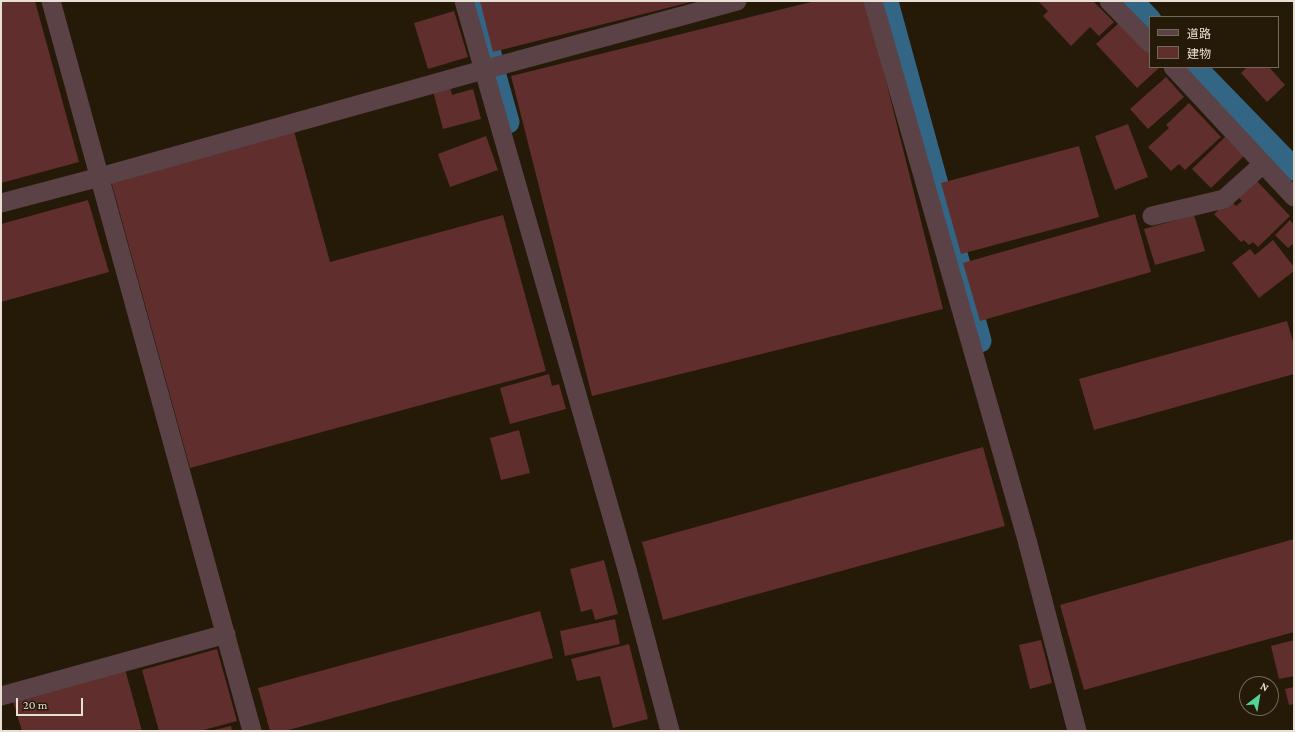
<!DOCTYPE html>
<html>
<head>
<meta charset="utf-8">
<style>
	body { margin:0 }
	#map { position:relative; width:1295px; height:732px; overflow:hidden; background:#251908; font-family:"Crimson Pro","Noto Sans JP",serif }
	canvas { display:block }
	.frame { position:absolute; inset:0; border:2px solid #e9e0d5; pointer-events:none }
	.legend { position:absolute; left:1149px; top:16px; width:130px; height:52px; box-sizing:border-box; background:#251908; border:1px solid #73695a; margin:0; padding:5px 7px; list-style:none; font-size:12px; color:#e9e0d5 }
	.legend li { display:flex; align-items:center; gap:8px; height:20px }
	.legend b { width:20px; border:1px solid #73695a }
	.north { position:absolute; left:1239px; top:676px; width:40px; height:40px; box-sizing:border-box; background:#251908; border:1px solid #73695a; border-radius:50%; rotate:31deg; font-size:11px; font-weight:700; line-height:16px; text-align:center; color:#e9e0d5 }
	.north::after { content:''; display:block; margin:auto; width:14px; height:18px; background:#52d397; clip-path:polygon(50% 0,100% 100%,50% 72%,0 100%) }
	.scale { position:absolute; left:16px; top:698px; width:67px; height:18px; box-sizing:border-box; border:2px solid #e9e0d5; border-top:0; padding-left:5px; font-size:12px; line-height:14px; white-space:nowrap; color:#e9e0d5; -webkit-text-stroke:3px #251908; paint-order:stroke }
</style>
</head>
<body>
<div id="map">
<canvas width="1295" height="732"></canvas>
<div class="frame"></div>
<ul class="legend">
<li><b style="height:5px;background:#5a4246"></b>道路</li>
<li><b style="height:11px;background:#602e2d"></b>建物</li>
</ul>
<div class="north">N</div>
<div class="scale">20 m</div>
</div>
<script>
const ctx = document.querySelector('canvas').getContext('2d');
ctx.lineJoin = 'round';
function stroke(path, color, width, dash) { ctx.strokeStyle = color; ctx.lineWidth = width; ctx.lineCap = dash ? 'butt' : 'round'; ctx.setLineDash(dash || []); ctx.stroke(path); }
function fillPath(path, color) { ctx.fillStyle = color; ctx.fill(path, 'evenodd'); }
const canal = new Path2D(`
	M475 1 492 61
	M1132 1 1150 20
	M887 2 980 341
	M1195 67 1294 169
	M494 72 508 122`);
const building = new Path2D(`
	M1 1H35L79 162 1 183Z
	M480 1H691V2L493 52Z
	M815 1H866L943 309 592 396 511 76Z
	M1038 1H1093L1114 22 1099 36 1090 27 1071 46 1043 16 1048 11Z
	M454 11 468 57 428 69 414 23Z
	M1122 20 1150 51V67H1160L1137 88 1096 44Z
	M1247 67H1269L1285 85 1267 102 1241 73Z
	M1166 77 1184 97 1148 129 1130 109Z
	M450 86 452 95 473 89 481 119 443 129 433 91Z
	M1189 103 1221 137 1185 170 1179 164 1171 171 1148 147 1169 128 1166 125Z
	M1128 124 1148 177 1115 190 1095 136Z
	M294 131 330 262 503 215 546 371 190 468 111 181Z
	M486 136 498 170 450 187 438 154Z
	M1225 137 1244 156 1211 188 1192 169Z
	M1079 146 1099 217 961 254 941 183Z
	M1254 178 1290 216 1258 247 1253 242 1249 245 1244 240 1241 242 1214 214 1230 200 1236 206 1242 201 1236 195Z
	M88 200 109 272 1 302V224Z
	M1135 214 1151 272 980 321 963 263Z
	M1194 215 1205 251 1155 265 1144 229Z
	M1290 220 1294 225V243L1288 248 1275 235Z
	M1273 240 1294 267V271L1259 298 1232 263 1250 249 1255 255Z
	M1287 321 1294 345V374L1094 430 1079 379Z
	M549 374 552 386 559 384 566 409 510 424 500 388Z
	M519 430 530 473 501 480 490 438Z
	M983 447 1005 526 663 620 642 542Z
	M1294 539V632L1084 690 1060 605Z
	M604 560 618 614 595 620 592 609 581 612 570 569Z
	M540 611 553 658 285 731H270L258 688Z
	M615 619 620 644 565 656 560 631Z
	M1041 640 1052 683 1030 689 1019 645Z
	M1294 640V676L1279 679 1271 646Z
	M629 644 648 719 613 728 600 676 577 681 571 659Z
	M217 649 237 721 200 731H159L142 670Z
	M125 669 142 731H22L13 701Z
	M1294 687V704L1289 705 1285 689Z
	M231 726 232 731H215L214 730Z`);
const minor = new Path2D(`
	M51 1 252 731
	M464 1 627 569 670 731
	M873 1 1027 540 1077 731
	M1109 1 1150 43
	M1173 67 1294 197
	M1 203 100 177 483 70 737 1
	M1152 216 1224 199 1263 164
	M1 696 226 634`);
stroke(canal, '#336684', 23);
fillPath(building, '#602e2d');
stroke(minor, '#5a4246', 19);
</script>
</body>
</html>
